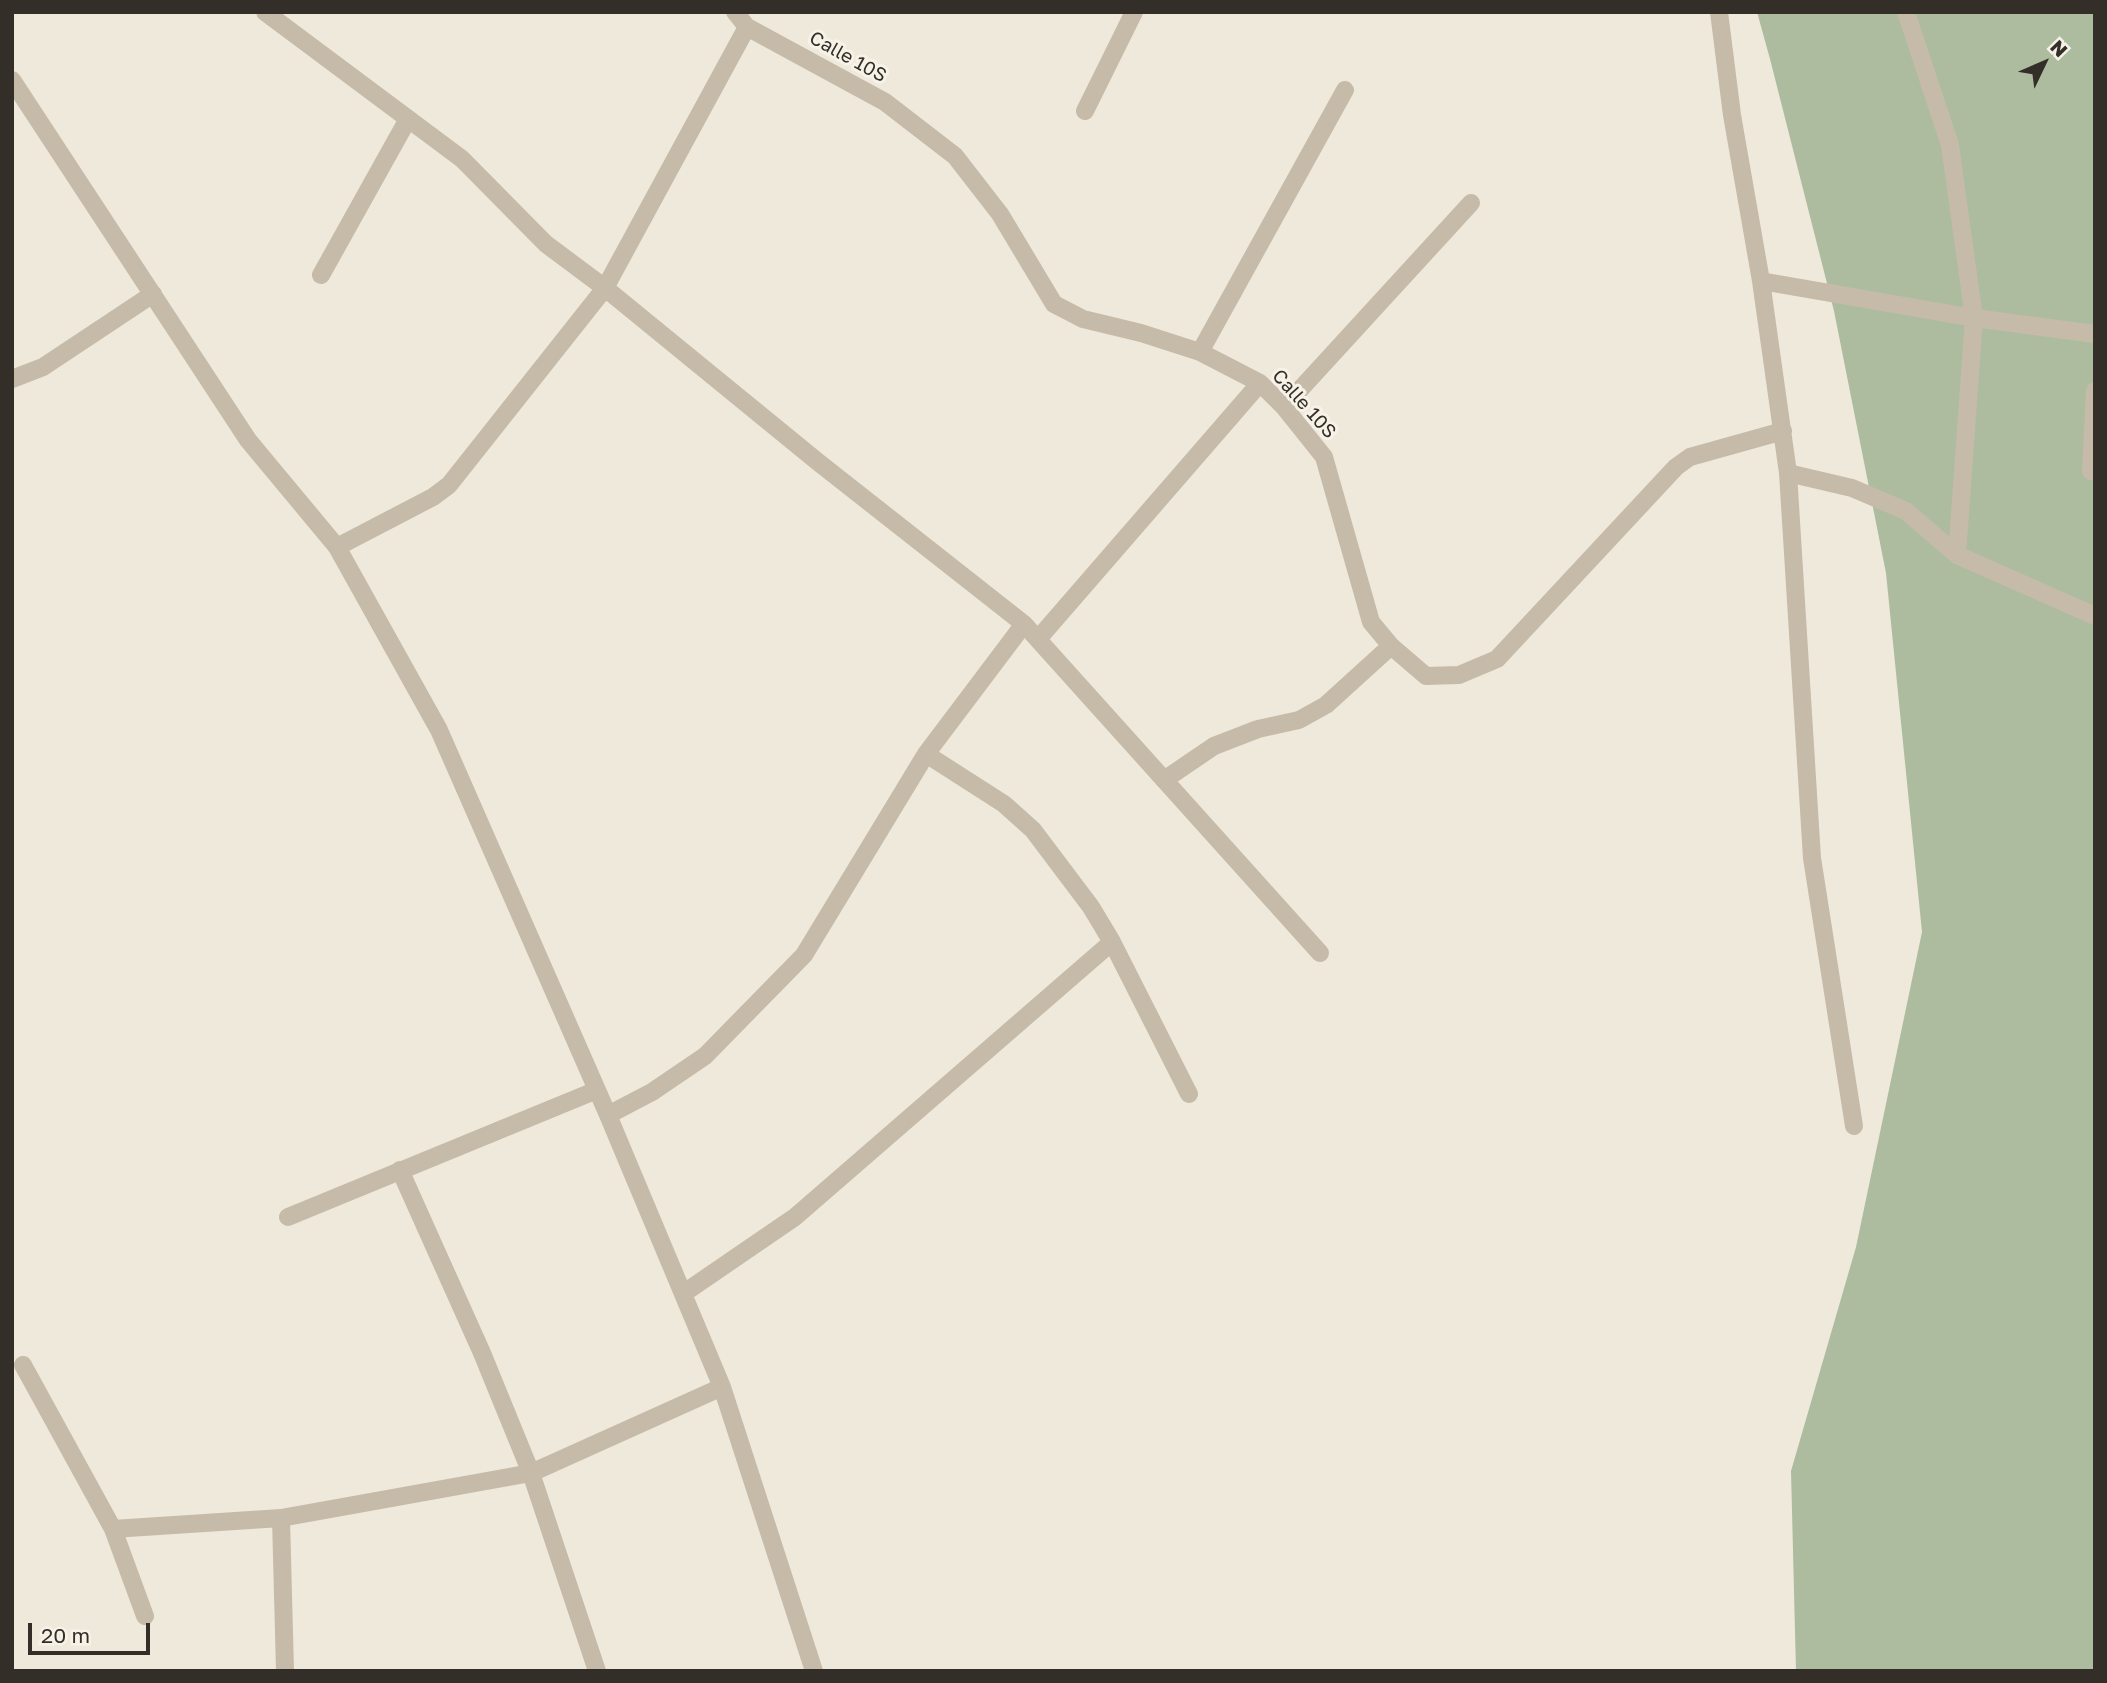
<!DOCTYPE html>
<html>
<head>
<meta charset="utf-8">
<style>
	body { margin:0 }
	#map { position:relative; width:2107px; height:1683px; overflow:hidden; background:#efe9dc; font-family:"Golos Text",sans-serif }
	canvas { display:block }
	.frame { position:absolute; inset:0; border:14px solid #342e28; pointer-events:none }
	.north { position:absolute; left:2009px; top:28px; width:70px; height:70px; -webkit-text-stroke:5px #f7f2e8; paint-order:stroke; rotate:46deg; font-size:19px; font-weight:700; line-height:28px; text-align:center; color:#342e28 }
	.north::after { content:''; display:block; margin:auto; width:24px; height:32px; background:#342e28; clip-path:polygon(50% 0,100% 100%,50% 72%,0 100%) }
	.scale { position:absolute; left:28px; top:1623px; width:122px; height:32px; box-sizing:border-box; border:4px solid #342e28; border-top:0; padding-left:9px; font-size:21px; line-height:24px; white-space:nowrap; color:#342e28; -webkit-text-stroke:5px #f7f2e8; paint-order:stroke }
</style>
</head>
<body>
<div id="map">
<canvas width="2107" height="1683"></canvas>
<div class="frame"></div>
<div class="north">N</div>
<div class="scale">20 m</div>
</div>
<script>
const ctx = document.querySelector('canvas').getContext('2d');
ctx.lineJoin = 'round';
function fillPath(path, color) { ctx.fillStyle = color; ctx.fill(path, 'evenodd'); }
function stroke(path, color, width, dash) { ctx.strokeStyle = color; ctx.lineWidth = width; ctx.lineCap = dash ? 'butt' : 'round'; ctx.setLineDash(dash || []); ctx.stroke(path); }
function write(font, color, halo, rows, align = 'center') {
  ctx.font = font + ' "Golos Text",sans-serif'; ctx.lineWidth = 6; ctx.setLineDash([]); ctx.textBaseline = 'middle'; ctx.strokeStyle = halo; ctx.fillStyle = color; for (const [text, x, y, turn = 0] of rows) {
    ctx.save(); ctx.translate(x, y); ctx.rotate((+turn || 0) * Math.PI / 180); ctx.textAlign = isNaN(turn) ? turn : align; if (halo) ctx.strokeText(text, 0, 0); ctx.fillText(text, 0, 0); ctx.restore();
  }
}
const green = new Path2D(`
	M1757 12H2095V1671H1796L1791 1471 1856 1247 1922 932 1886 573 1834 311 1770 59Z`);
const street = new Path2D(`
	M265 12 462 159 546 244 605 288 818 462 1024 624 1320 953
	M735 12 747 27 885 102 955 156 1000 214 1054 304 1083 319 1141 333 1200 352 1260 383 1284 407 1324 457 1371 622 1391 646 1426 676 1459 675 1497 659 1676 467 1690 457 1783 431
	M1719 12 1732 115 1761 281 1788 473 1812 858 1854 1126
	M1906 12 1950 145 1974 318 1957 555
	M12 80 248 440 337 547 439 730 608 1115 722 1387 814 1671
	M1085 111 1134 12
	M321 275 408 119
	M1761 281 1974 318 2095 334
	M1200 352 1345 90
	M12 379 43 367 153 294
	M1284 407 1471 203
	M2091 471 2095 391
	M1788 473 1852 488 1906 511 1957 555 2095 616
	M337 547 433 497 449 485 605 288 747 27
	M1038 639 1260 383
	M926 754 1004 804 1033 830 1091 907 1112 942 1189 1094
	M1164 780 1214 746 1258 729 1299 720 1326 705 1391 646
	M608 1115 652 1092 705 1056 804 955 926 754 1024 624
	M400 1170 482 1353 531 1473 597 1671
	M288 1217 597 1090
	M684 1293 795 1217 1112 942
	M23 1365 113 1529 145 1616
	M281 1518 285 1671
	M113 1529 281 1518 531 1473 722 1387`);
const streetNames = [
	["Calle 10S",848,57,29],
	["Calle 10S",1304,404,48]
];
fillPath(green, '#adbc9e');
stroke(street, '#c6bba9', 18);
write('19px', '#342e28', '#f7f2e8', streetNames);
</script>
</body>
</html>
